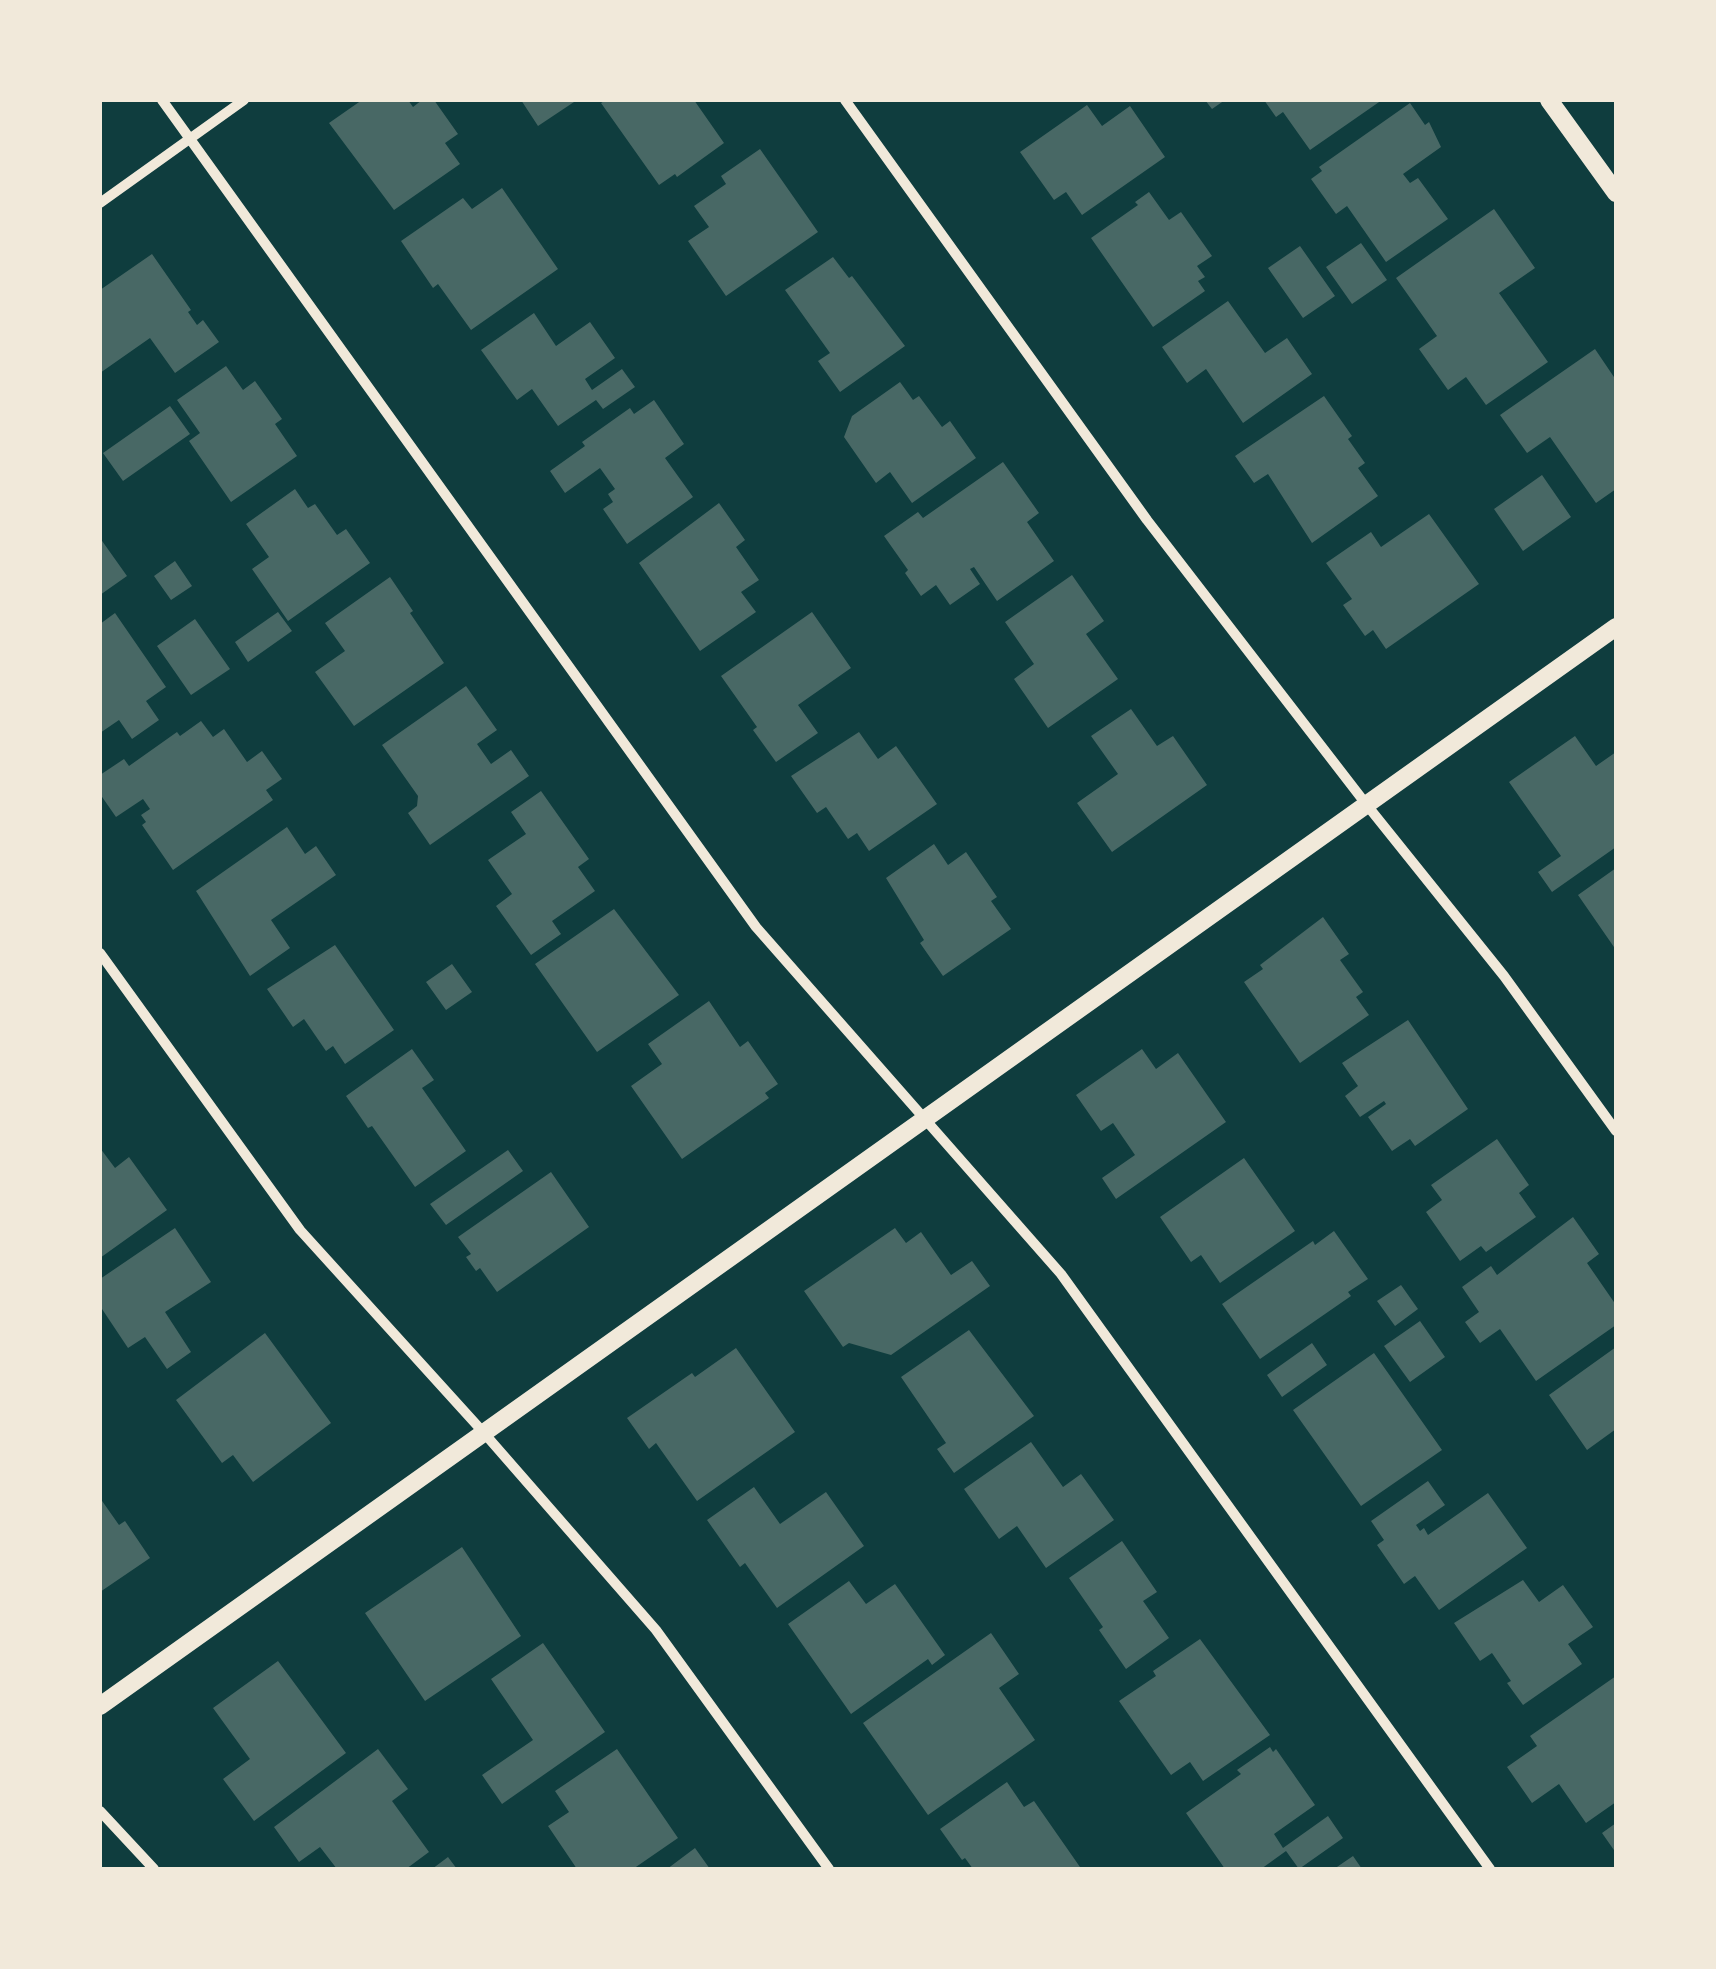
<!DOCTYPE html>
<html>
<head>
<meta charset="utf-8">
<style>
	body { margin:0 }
	#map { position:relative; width:1716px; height:1969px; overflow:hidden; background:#0f3d3e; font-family:"DejaVu Sans",sans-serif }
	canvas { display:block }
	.frame { position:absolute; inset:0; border:102px solid #f1e9da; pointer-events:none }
</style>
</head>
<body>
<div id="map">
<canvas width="1716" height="1969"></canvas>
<div class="frame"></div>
</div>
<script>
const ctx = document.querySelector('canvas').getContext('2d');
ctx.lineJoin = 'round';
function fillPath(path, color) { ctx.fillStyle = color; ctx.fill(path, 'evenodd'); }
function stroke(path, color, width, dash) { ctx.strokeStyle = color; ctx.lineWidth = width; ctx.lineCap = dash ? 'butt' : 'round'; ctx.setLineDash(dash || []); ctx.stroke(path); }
const building = new Path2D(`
	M362 100H408L413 107 422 100H434L458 134 445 143 460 164 394 210 329 123Z
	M521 100H577L538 126Z
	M606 100H694L724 143 677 177 675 174 659 185 601 103Z
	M1205 100H1225L1212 109Z
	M1264 100H1382L1310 150 1283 112 1276 117Z
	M1410 103 1425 125 1429 122 1441 147 1403 174 1410 183 1418 178 1448 219 1386 262 1347 206 1336 214 1311 179 1322 171 1319 167Z
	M1087 105 1102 126 1130 106 1165 157 1082 215 1066 192 1054 200 1020 152Z
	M760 149 818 232 726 296 688 241 709 227 694 206 726 184 721 176Z
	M502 188 558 269 471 330 438 284 433 288 401 241 463 198 472 209Z
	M1149 192 1169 220 1181 212 1212 256 1197 266 1205 277 1198 281 1205 291 1153 327 1091 238 1138 205 1135 202Z
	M1494 209 1535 268 1499 293 1548 362 1486 405 1466 377 1448 390 1419 349 1437 336 1396 278Z
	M1361 243 1387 280 1352 304 1326 267Z
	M1300 246 1335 296 1303 318 1268 268Z
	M152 254 191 310 188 312 197 325 203 320 219 342 175 373 150 338 100 373V290Z
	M833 257 849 278 852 276 905 346 840 392 818 361 830 353 785 290Z
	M1228 301 1265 353 1287 338 1312 374 1243 423 1206 369 1187 383 1162 347Z
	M534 313 556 346 590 322 615 358 585 379 592 390 622 369 635 387 603 409 596 400 558 426 532 389 517 400 481 350Z
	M1595 349 1616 380V489L1596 503 1550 437 1527 453 1500 415Z
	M226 366 243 390 255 381 282 419 275 424 297 456 231 502 189 441 200 433 177 400Z
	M900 382 913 400 919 396 942 427 950 421 976 458 912 503 890 472 876 483 844 437 852 416Z
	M1324 396 1352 436 1348 439 1365 463 1358 468 1378 496 1312 543 1268 474 1254 483 1235 456Z
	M654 400 684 444 665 458 693 497 627 544 603 509 613 502 608 494 615 489 600 468 565 493 550 471 585 446 582 442 630 408 634 414Z
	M170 406 190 434 123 481 103 453Z
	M1003 462 1039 513 1027 522 1054 561 997 601 974 567 970 569 980 584 950 605 936 585 921 596 905 573 908 570 884 536 918 512 923 518Z
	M1542 475 1571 517 1523 551 1494 509Z
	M295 489 308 508 315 504 337 535 346 529 370 563 288 621 252 569 269 557 246 524Z
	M719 503 745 540 736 547 759 580 741 592 756 612 700 651 639 563Z
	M1429 514 1479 584 1386 649 1373 630 1365 636 1343 605 1352 599 1326 563 1371 532 1381 547Z
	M100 538 127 576 100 595Z
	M175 561 192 586 171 600 154 576Z
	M1072 575 1104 621 1086 634 1118 679 1048 728 1014 679 1034 664 1005 622Z
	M390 577 413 611 410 613 444 663 354 726 315 672 345 651 325 623Z
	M278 612 292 631 248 662 235 642Z
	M812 612 851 668 798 705 818 733 776 762 753 730 757 727 721 676Z
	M115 613 166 687 146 701 159 720 132 739 119 720 100 733V624Z
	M195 619 230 669 191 695 157 646Z
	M466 686 497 730 477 744 491 764 511 750 529 776 430 845 408 813 417 806 418 796 382 745Z
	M1131 709 1157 746 1173 736 1207 785 1112 852 1077 803 1118 774 1091 736Z
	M201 721 213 737 224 729 247 762 262 751 282 779 266 790 273 800 173 870 142 825 146 822 141 815 150 809 143 799 116 817 100 794V775L124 759 129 766 177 732 180 736Z
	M859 732 878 759 896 746 937 804 869 851 857 833 848 839 826 807 817 813 791 776Z
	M1575 736 1596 766 1616 752V847L1552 892 1538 872 1561 856 1509 782Z
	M541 791 589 859 578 867 595 891 552 921 561 934 531 955 496 906 512 894 488 860 526 834 511 812Z
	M287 827 305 854 316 846 336 875 271 920 290 948 250 976 196 891Z
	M934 844 948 865 966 852 997 897 991 901 1011 929 943 976 920 943 924 940 886 878Z
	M1616 868V950L1578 895Z
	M614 909 679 995 597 1052 535 964Z
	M1323 917 1349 954 1340 960 1363 992 1356 997 1369 1015 1300 1063 1244 982 1263 969 1260 965Z
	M335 945 394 1030 345 1064 333 1046 326 1051 304 1019 293 1027 267 989Z
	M452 964 472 992 446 1010 426 982Z
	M709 1001 740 1047 748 1041 778 1084 765 1093 769 1098 682 1159 631 1086 662 1064 648 1044Z
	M1408 1020 1468 1109 1415 1146 1410 1139 1392 1151 1368 1117 1386 1104 1384 1101 1360 1117 1345 1096 1358 1086 1342 1063Z
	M412 1049 434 1080 422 1088 466 1151 415 1187 372 1126 368 1128 346 1096Z
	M1142 1049 1156 1069 1178 1053 1226 1122 1116 1199 1102 1178 1135 1155 1113 1123 1101 1131 1076 1095Z
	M1497 1139 1529 1185 1519 1193 1536 1217 1486 1252 1481 1246 1460 1261 1426 1212 1442 1200 1431 1185Z
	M100 1148 115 1168 129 1157 167 1210 100 1258Z
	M508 1150 523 1171 446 1225 430 1204Z
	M1244 1158 1295 1231 1220 1283 1201 1255 1191 1262 1160 1217Z
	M551 1172 589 1227 497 1292 480 1268 476 1271 466 1257 471 1254 458 1237Z
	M1573 1217 1599 1254 1587 1263 1616 1305V1325L1536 1381 1500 1329 1480 1343 1465 1322 1479 1312 1462 1287 1491 1266 1497 1275Z
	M175 1228 211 1282 165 1312 191 1352 167 1369 145 1337 128 1348 100 1306V1279Z
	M895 1228 906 1243 921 1232 951 1275 972 1261 990 1286 891 1355 849 1343 843 1347 804 1291Z
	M1334 1231 1368 1279 1348 1292 1351 1296 1260 1359 1222 1304 1313 1241 1315 1245Z
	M1401 1285 1418 1309 1395 1326 1377 1301Z
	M1420 1321 1445 1357 1410 1382 1384 1346Z
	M969 1330 1034 1416 954 1473 937 1449 946 1443 901 1377Z
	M265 1333 331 1423 253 1482 233 1455 222 1463 176 1400Z
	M1312 1343 1327 1365 1282 1397 1267 1375Z
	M1616 1347V1429L1587 1450 1549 1395Z
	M736 1348 795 1432 697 1501 656 1443 649 1449 627 1418 692 1373 695 1377Z
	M1374 1353 1442 1450 1361 1506 1293 1410Z
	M1031 1442 1063 1487 1081 1474 1114 1520 1046 1568 1017 1526 999 1539 964 1489Z
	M1428 1481 1445 1505 1416 1525 1420 1531 1424 1528 1428 1535 1488 1493 1527 1548 1439 1610 1415 1576 1404 1584 1377 1545 1384 1540 1371 1521Z
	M754 1487 780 1524 826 1492 864 1546 777 1608 745 1563 740 1567 707 1520Z
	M100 1498 119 1525 125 1521 150 1558 100 1592Z
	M1122 1541 1157 1592 1143 1601 1169 1638 1126 1669 1099 1630 1103 1627 1069 1578Z
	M462 1547 521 1636 425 1701 365 1613Z
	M1523 1580 1539 1602 1563 1585 1593 1627 1568 1644 1582 1664 1523 1705 1507 1683 1511 1681 1492 1653 1480 1661 1454 1623Z
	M849 1581 866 1604 895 1584 945 1655 932 1665 928 1659 851 1714 788 1624Z
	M991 1633 1019 1674 999 1688 1035 1740 928 1815 863 1723Z
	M1200 1639 1270 1735 1203 1781 1190 1762 1171 1775 1119 1701 1156 1676 1153 1671Z
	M543 1643 605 1732 502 1804 482 1775 533 1740 491 1679Z
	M278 1661 346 1753 254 1821 223 1779 250 1759 213 1708Z
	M1616 1676V1802L1586 1823 1559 1784 1532 1803 1507 1767 1537 1746 1530 1736Z
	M1270 1747 1273 1752 1276 1749 1315 1805 1274 1834 1283 1848 1328 1816 1343 1838 1299 1869 1286 1851 1261 1869H1225L1186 1813 1241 1774 1237 1770Z
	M378 1749 408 1789 392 1801 429 1852 406 1869H337L320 1847 299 1862 274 1827Z
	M617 1749 678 1838 633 1869H577L548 1826 569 1812 555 1791Z
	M1007 1782 1024 1807 1034 1801 1080 1867 973 1869 965 1858 962 1860 940 1829Z
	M1616 1823V1853L1602 1833Z
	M695 1848 710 1869H667Z
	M1353 1856 1362 1869H1334Z
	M448 1857 457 1869H432Z`);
const minor = new Path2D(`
	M162 100 756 927 1061 1274 1490 1869
	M845 100 1147 520 1366 804 1504 976 1616 1131
	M100 203 244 100
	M100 953 300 1230 484 1433 656 1630 829 1869
	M100 1811 154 1869`);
const tertiary = new Path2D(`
	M1549 100 1616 193
	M100 1706 1616 627`);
fillPath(building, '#486865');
stroke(minor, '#f1e9da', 10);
stroke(tertiary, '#f1e9da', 18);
</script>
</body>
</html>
